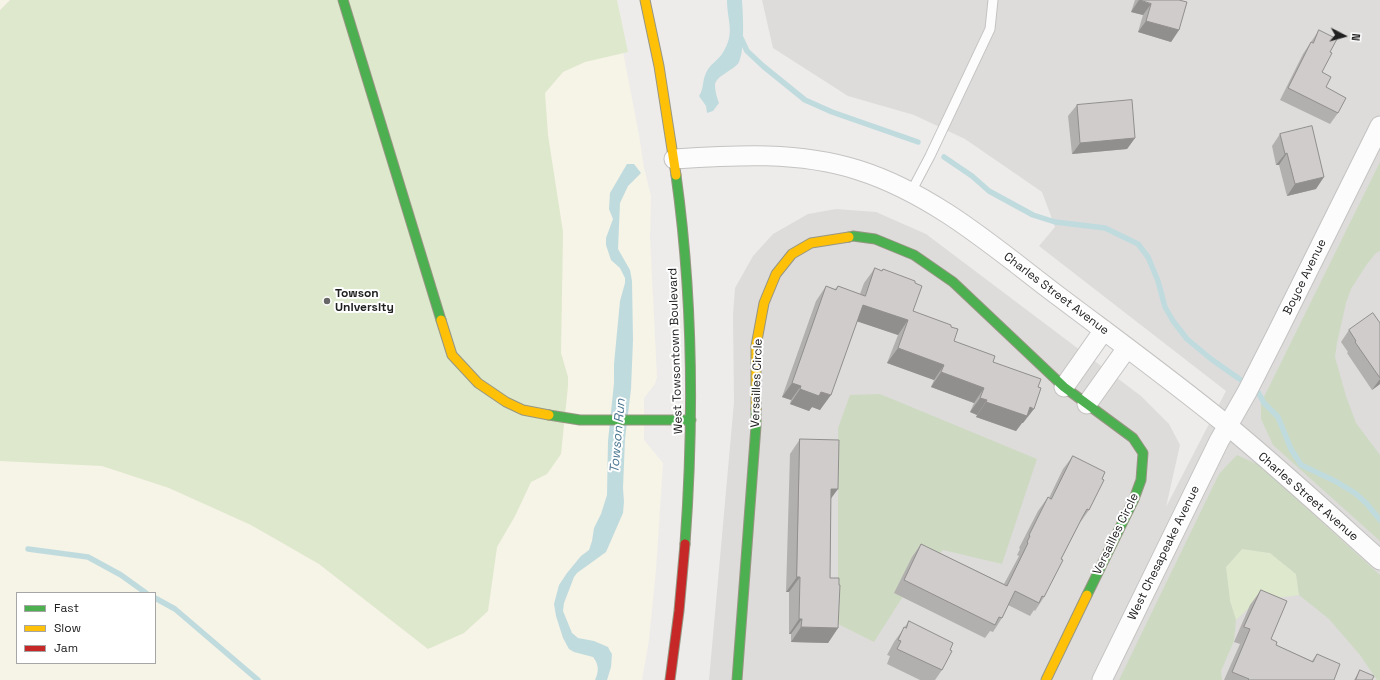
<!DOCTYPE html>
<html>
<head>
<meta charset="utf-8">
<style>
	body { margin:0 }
	#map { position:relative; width:1380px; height:680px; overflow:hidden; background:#eeecea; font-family:"Space Grotesk",sans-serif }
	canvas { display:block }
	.legend { position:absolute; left:16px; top:592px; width:140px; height:72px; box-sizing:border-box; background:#fff; border:1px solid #a6a6a6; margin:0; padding:5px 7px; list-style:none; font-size:12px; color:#202020 }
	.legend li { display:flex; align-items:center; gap:8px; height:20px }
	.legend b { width:20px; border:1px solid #a6a6a6 }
	.north { position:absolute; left:1324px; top:16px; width:40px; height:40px; -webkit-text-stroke:3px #fff; paint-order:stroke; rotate:96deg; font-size:11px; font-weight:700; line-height:16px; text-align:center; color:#202020 }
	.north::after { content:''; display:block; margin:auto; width:14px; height:18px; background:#202020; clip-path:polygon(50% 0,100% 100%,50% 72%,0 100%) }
</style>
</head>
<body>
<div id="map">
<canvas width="1380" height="680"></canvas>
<ul class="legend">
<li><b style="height:5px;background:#4caf50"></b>Fast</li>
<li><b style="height:5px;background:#ffc107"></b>Slow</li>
<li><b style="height:5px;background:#c62828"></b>Jam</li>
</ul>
<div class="north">N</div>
</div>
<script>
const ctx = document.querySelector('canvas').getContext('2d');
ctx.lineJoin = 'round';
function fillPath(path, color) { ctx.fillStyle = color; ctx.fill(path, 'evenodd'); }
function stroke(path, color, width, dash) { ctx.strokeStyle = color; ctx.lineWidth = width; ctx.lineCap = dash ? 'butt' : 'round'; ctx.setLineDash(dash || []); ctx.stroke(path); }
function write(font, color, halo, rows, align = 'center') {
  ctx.font = font + ' "Space Grotesk",sans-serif'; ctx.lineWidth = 4; ctx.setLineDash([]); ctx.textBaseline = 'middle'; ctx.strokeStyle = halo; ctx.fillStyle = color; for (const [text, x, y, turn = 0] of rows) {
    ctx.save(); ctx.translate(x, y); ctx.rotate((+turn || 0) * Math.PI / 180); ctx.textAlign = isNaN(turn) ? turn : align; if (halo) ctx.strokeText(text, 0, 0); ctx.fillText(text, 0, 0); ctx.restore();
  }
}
const residential = new Path2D(`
	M762 0H1380V680H709L734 402 733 315 735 288 753 256 773 234 808 214 836 209 876 212 926 234 1141 396 1169 424 1180 445 1166 507 1226 391 1039 246 1055 227 1042 192 965 139 914 115 848 96 773 48Z`);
const education = new Path2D(`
	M0 0H611L624 57 639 135 644 168 651 196 650 238 657 377 655 384 644 398V440L663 463 656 570 649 640 642 680H0ZM17 593H155V663H17Z`);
const grass = new Path2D(`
	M10 0H617L628 52 585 62 563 72 545 93 548 135 563 232 561 353 568 377V386L561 454 547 474 531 482 515 516 497 547 488 611 464 633 428 649 319 564 251 525 169 488 102 466 0 461V10Z
	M1242 549 1270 553 1296 574 1299 595 1269 599 1253 604 1236 620 1230 601 1226 567Z`);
const forest = new Path2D(`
	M1380 162V251L1376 253 1367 264 1351 289 1346 303 1337 343 1335 357 1346 396 1356 423 1380 455V541L1273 445 1261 419V403Z
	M880 394 1037 459 1002 564 943 550 907 590 874 642 838 624V428L850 395Z
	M1237 455 1259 465 1380 575V680H1377L1360 655 1329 619 1299 595 1296 574 1270 553 1242 549 1226 567 1230 601 1236 620 1234 641 1221 671 1222 680H1119L1219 474Z`);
const water = new Path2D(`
	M727 0H742C743 14 745 49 739 62 734 71 716 75 715 85 715 91 717 98 719 103L713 111 707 113 706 106 699 96C704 89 702 81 706 73 709 65 717 61 722 54 736 33 727 22 727 0Z
	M627 164H634L641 173 628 186 620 203 618 249 630 270 632 281 633 340 631 389 625 439 623 488 624 502 623 513 606 552 577 573 574 577 564 603 563 611 572 633 578 638 594 641 608 647 610 651 612 654 611 667 607 680H595C599 672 599 664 593 657L574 652 569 649 563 638 556 616 554 604 559 585 567 573 581 556 589 550 592 541 594 528 601 514 607 495 608 441 614 383V364L620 301 625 283V278L620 268 611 260 606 245V238L613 219 609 209 610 193Z`);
const stream = new Path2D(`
	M740 36 747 51 763 66 805 100 832 112 918 142
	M944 157 972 176 989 191 1033 215 1055 222 1105 228 1138 244 1148 257 1158 281 1165 307 1173 321 1187 339 1211 359 1258 392 1264 403 1278 417 1291 449 1301 465 1335 481 1355 493 1367 504 1380 520
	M28 549 88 557 121 575 146 593
	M155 598 175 609 258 680`);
const lane = new Path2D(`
	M911 192 930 156 990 29 993 0`);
const street = new Path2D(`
	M674 159C736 155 799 151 858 170 934 194 995 248 1057 295 1114 338 1173 381 1228 426 1280 469 1330 515 1380 560
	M1064 387 1104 330
	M1087 404 1127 348
	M1102 680 1219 441 1247 392 1278 331 1380 126`);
const fast = new Path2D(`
	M343 0 441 320
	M676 175C693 297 694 421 685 544
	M849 237 853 236 875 239 914 255 953 282 1064 387 1133 438 1143 453 1141 480 1134 499 1087 595
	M549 415 580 420H691
	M737 680 756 426V409`);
const slow = new Path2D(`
	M645 0 659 66 676 175
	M441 320 452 355 478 383 506 402 523 410 549 415
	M756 409V346L764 303 776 274 792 254 811 243 849 237
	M1046 680 1087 595`);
const jam = new Path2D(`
	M670 680 679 611 685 544`);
const wall = new Path2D(`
	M1135 0H1179V30L1171 42 1138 32 1143 15 1131 12Z
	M1319 30 1330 52 1322 72 1326 87 1338 113 1330 124 1280 100 1303 54Z
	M1077 105 1135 138 1127 149 1072 154 1068 116Z
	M1280 134 1316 189 1287 196 1279 165H1276L1272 146Z
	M875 268 915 283 913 311 951 327 954 341 993 362 1023 423H1022L1016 431 976 417 977 415 970 412 974 403 931 387 934 380 887 363 898 335 857 321 820 410 812 407 809 411 790 404 791 400 782 397 816 301 826 286 835 289 838 286 860 294 864 283Z
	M1380 323V384L1372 390 1347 353 1348 352 1341 342 1349 330Z
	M800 439 831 499 830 578 838 628 828 643 791 642V634H789V592H786L790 454Z
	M1073 456 1102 479 1089 510 1079 524 1061 559 1044 597 1035 611 1034 610 1030 616 1008 605 1002 618 993 632 990 631 985 638 894 593 912 557 921 544 1004 584 1019 556 1017 555 1020 549 1019 548 1038 511 1048 497 1049 498 1063 469Z
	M1261 590 1271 639 1276 645 1312 661 1317 654 1334 680H1224L1240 644 1234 642 1250 605Z
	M909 621 950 650 942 670 935 680H920L887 664 890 656 887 655 894 642Z
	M1360 670 1372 680H1354Z`);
const shadedWall = new Path2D(`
	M1139 0 1151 4 1143 15 1131 12Z
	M1146 21 1179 30 1171 42 1138 32Z
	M1135 138 1127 149 1072 154 1080 143Z
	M1287 153 1279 165H1276L1285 154Z
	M1324 177 1316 189 1287 196 1295 184Z
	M863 305 908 320 898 335 853 320Z
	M898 348 944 365 934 380 887 363Z
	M941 372 984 388 974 403 931 387Z
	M1380 379V384L1372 390Z
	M792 383 801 386 791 400 782 397Z
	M800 389 821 392 831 395 820 410 812 407 809 411 790 404Z
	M980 398 987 400 977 415 970 412Z
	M986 402 1030 407 1034 409 1023 423H1022L1016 431 976 417Z
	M831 489H838L827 504Z
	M797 577H800L789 592H786Z
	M799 619H802L791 634H789Z
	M801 627 838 628 828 643 791 642Z`);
const building = new Path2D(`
	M1140 0H1179L1187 2 1179 30 1146 21 1151 4Z
	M1319 30 1337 39 1330 52 1332 53 1322 72 1331 77 1326 87 1346 98 1338 113 1288 88 1311 42 1313 43Z
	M1132 100 1135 138 1080 143 1077 105Z
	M1312 126 1324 177 1295 184 1287 153 1285 154 1280 134Z
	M875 268 882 271 883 269 915 281V283L922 286 913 311 951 325V327L958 329 954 341 995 356 993 362 1041 379 1038 387 1041 388 1034 409 1030 407 1027 416 986 402 987 400 980 398 984 388 941 372 944 365 898 348 908 320 863 305 831 395 821 392 819 396 800 389 801 386 792 383 826 286 836 290 838 286 865 296Z
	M1373 313 1380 323V378L1355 342 1356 341 1349 330Z
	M800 439 839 440 838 489H831L830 578H839V585H840L838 628 801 627 802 619H799L800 577H797Z
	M1073 456 1105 472 1102 479 1104 480 1089 510 1087 509 1083 516 1061 559 1063 560 1044 597 1042 596 1039 603 1015 591 1002 618 999 617 995 625 904 580 921 544 1007 586 1028 543 1027 542 1030 536 1029 535 1048 497 1051 499Z
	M1261 590 1287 601 1271 639 1277 642 1276 645 1313 662 1317 654 1340 664 1334 680H1248L1249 679 1232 672 1250 629 1244 627Z
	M909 621 953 643 950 650 952 651 942 670 897 649 901 641 898 640 904 627 906 628Z
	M1360 670 1374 676 1372 680H1356Z`);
const markers = [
	[327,301,4,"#686767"]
];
const streetNames = [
	["Boyce Avenue",1305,277,-64],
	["Charles Street Avenue",1056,294,37],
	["West Towsontown Boulevard",676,351,-92],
	["Versailles Circle",757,383,-88],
	["Charles Street Avenue",1308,497,41],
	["Versailles Circle",1116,534,-64],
	["West Chesapeake Avenue",1164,553,-64]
];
const poiNames = [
	["Towson",335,294],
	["University",335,308]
];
const waterNames = [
	["Towson Run",618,436,-85]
];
fillPath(residential, '#dddcdb');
fillPath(education, '#f6f3e7');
fillPath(grass, '#dee8cc');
fillPath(forest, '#cddac1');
fillPath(water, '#c0dbde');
stroke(stream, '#c0dbde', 5.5);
stroke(lane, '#c4c3c2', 11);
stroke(street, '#c4c3c2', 21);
stroke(fast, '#979683', 11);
stroke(slow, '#979683', 11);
stroke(jam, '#979683', 11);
stroke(lane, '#fcfcfc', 9);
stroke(street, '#fcfcfc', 19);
stroke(fast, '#4caf50', 9);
stroke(slow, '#ffc107', 9);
stroke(jam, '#c62828', 9);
fillPath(wall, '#b2afaf');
fillPath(shadedWall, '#918f8e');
fillPath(building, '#cfcccb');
stroke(building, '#918f8e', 1);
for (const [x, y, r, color] of markers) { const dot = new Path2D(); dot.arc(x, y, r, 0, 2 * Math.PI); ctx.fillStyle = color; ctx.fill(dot); stroke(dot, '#fff', 1.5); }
write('12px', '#202020', '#fff', streetNames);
write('bold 12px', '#202020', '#fff', poiNames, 'left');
write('italic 13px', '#4b7691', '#fff', waterNames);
</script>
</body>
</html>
